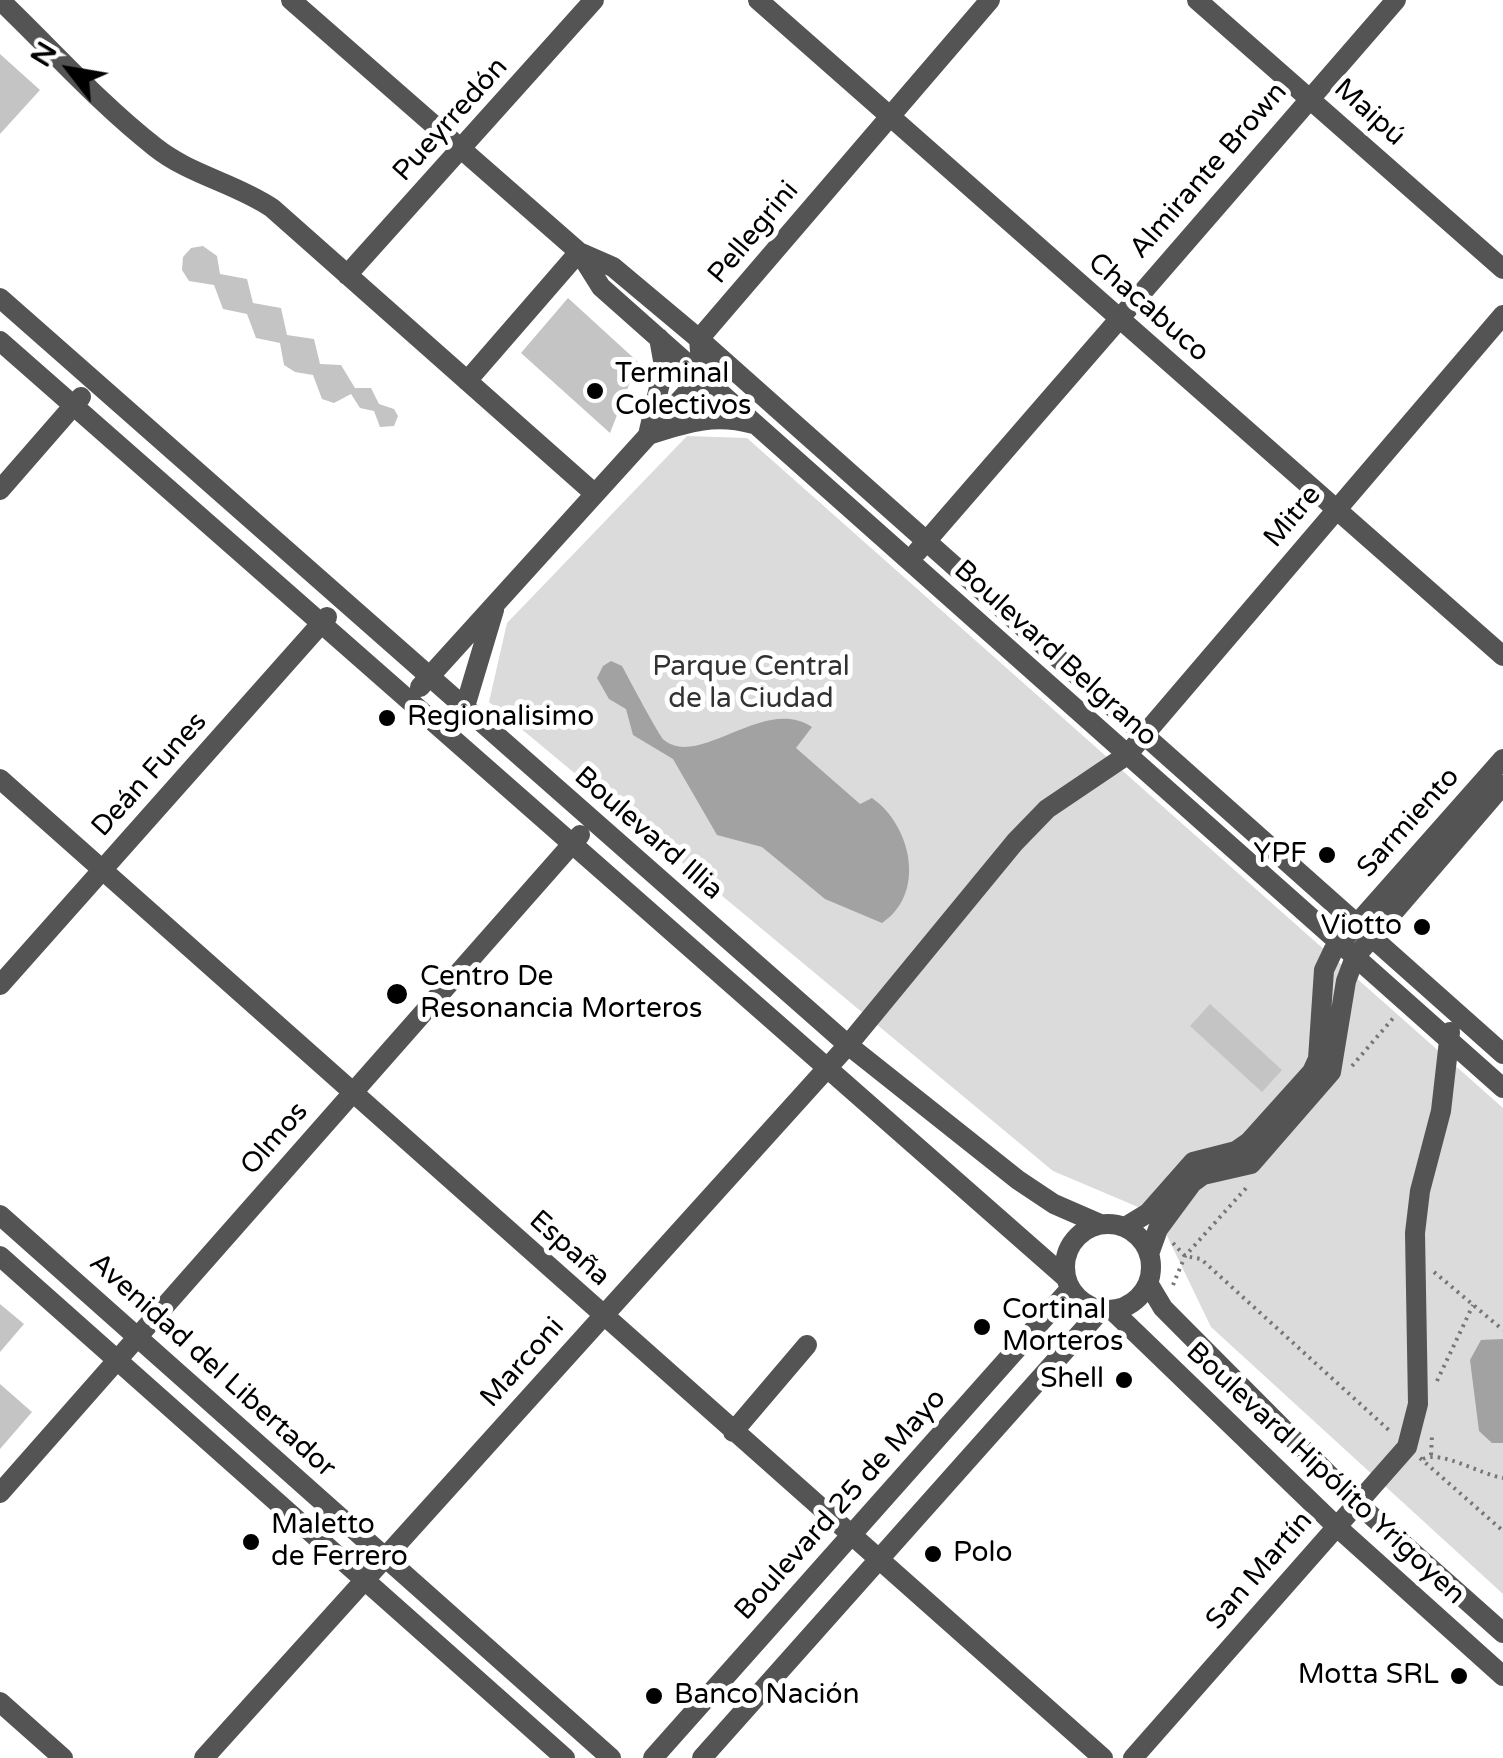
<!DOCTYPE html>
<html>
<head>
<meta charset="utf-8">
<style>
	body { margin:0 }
	#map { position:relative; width:1503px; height:1758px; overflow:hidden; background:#fff; font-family:"Varela Round",sans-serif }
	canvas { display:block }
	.north { position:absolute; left:20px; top:20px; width:100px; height:100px; -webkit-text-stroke:8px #fff; paint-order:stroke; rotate:301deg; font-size:28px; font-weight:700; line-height:40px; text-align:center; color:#000 }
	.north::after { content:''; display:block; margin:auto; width:35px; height:45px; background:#000; clip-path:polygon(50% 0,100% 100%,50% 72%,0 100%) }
</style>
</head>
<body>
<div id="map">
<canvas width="1503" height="1758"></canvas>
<div class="north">N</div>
</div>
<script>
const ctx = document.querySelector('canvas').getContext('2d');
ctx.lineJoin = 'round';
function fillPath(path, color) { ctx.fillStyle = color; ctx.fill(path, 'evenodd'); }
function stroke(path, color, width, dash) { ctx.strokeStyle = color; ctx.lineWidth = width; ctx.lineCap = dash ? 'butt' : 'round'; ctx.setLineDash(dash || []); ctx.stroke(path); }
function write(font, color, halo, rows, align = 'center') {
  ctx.font = font + ' "Varela Round",sans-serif'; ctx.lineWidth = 10; ctx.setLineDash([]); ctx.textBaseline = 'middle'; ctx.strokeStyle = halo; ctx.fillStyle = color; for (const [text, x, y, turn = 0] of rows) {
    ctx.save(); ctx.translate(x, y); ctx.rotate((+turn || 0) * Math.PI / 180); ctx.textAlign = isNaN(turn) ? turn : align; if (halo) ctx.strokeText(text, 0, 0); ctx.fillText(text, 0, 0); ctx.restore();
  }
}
const green = new Path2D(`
	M687 436 747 438 1503 1108V1594L1211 1327 1157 1215 1053 1171 489 702 507 623Z`);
const water = new Path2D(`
	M611 661 622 666C628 677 659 736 664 740 700 769 764 695 812 727L796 748 860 804 872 798C911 825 927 893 882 923L825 899 762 847 717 835 673 759 633 735 626 709 609 699 597 678 603 666Z
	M1503 1339V1443H1492L1479 1431 1470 1360 1481 1340Z`);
const building = new Path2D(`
	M0 54 40 90 0 134Z
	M203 246 217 256 220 274 247 279 253 303 281 308 287 335 314 339 320 364 341 365 355 388H371L379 404 394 409 398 416 394 426 380 427 374 411 360 408 351 394 334 403 322 399 313 375 295 372 284 365 280 343 256 338 247 314 223 309 214 285 189 281 182 270 183 257 191 248Z
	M568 298 638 362 610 433 521 353Z
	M1210 1004 1282 1070 1262 1092 1190 1026Z
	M0 1304 24 1324 0 1352Z
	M0 1384 32 1412 0 1449Z`);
const path = new Path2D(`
	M1352 1066 1395 1016
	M1173 1243 1185 1256 1201 1259 1391 1432
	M1434 1272 1503 1330
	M1173 1285 1185 1256 1248 1186
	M1437 1381 1473 1305
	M1431 1455 1432 1435
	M1420 1458 1503 1531
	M1423 1459C1442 1450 1479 1474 1503 1478`);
const minor = new Path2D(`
	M291 0 579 252 601 287 1503 1088
	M758 0 1503 656
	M1197 0 1503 269
	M2 2C52 50 100 104 155 147 190 175 235 183 272 208L595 494
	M581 253 613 267 699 339 1503 1054
	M347 275 594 0
	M0 298 848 1045 1018 1180 1054 1204 1100 1224
	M659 338 664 366 648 435C686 423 714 413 753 424
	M0 341 1065 1277
	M467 381 579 252
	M0 490 81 397
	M917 552 1396 0
	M420 687 702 376 699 339 990 0
	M457 719 464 710 494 610
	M0 779 1103 1758
	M0 985 327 617
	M0 1215 611 1758
	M1065 1267a43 43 0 1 1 86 0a43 43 0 1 1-86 0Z
	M1125 1227 1148 1213 1193 1162 1236 1151 1249 1142 1312 1072 1318 1059 1324 970 1333 951 1503 759
	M1149 1254 1158 1229 1192 1183 1203 1175 1251 1164 1331 1072 1346 981 1355 957 1503 785
	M0 1256 565 1758
	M1148 1283 1163 1308 1356 1502 1503 1633
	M1112 1310 1336 1526 1503 1676
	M733 1432 807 1345
	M0 1493 580 835
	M0 1702 63 1758
	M204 1758 848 1045 1015 842 1047 809 1127 755 1503 315
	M653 1758 1070 1289
	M702 1758 1101 1310
	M1133 1758 1407 1447 1418 1404 1415 1233 1420 1191 1441 1111 1450 1032`);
const markers = [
	[595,391,10,"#000"],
	[387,718,10,"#000"],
	[1327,855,10,"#000"],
	[1422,927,10,"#000"],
	[397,994,12,"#000"],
	[982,1327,10,"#000"],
	[1124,1380,10,"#000"],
	[251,1542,10,"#000"],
	[933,1554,10,"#000"],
	[1459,1676,10,"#000"],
	[654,1696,10,"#000"]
];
const streetNames = [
	["Maipú",1369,113,42],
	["Pueyrredón",451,120,-48],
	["Almirante Brown",1209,171,-49],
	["Pellegrini",754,233,-50],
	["Chacabuco",1148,308,41],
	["Mitre",1293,517,-50],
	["Boulevard Belgrano",1055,654,42],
	["Deán Funes",150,775,-48],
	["Sarmiento",1409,823,-48],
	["Boulevard Illia",648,834,41],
	["Olmos",275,1139,-49],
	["España",569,1249,42],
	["Marconi",523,1363,-48],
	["Avenidad del Libertador",212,1366,42],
	["Boulevard Hipólito Yrigoyen",1325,1474,43],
	["Boulevard 25 de Mayo",841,1505,-48],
	["San Martín",1260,1571,-49]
];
const poiNames = [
	["Terminal",615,375],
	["Colectivos",615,407],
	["Regionalisimo",407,718],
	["YPF",1307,855,"right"],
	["Viotto",1402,927,"right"],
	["Centro De",420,978],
	["Resonancia Morteros",420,1010],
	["Cortinal",1002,1311],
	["Morteros",1002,1343],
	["Shell",1104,1380,"right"],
	["Maletto",271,1526],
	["de Ferrero",271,1558],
	["Polo",953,1554],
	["Motta SRL",1439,1676,"right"],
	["Banco Nación",674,1696]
];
const parkNames = [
	["Parque Central",751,668],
	["de la Ciudad",751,700]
];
fillPath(green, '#dbdbdb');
fillPath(water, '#a2a2a2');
fillPath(building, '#c4c4c4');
stroke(path, '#767676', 4, [2.5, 5]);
stroke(minor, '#545454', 20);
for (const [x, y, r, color] of markers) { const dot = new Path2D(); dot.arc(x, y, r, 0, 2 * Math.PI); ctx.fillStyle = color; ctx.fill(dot); stroke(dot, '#fff', 4); }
write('28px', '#000', '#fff', streetNames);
write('28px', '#000', '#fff', poiNames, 'left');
write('28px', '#323232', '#fff', parkNames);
</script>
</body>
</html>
